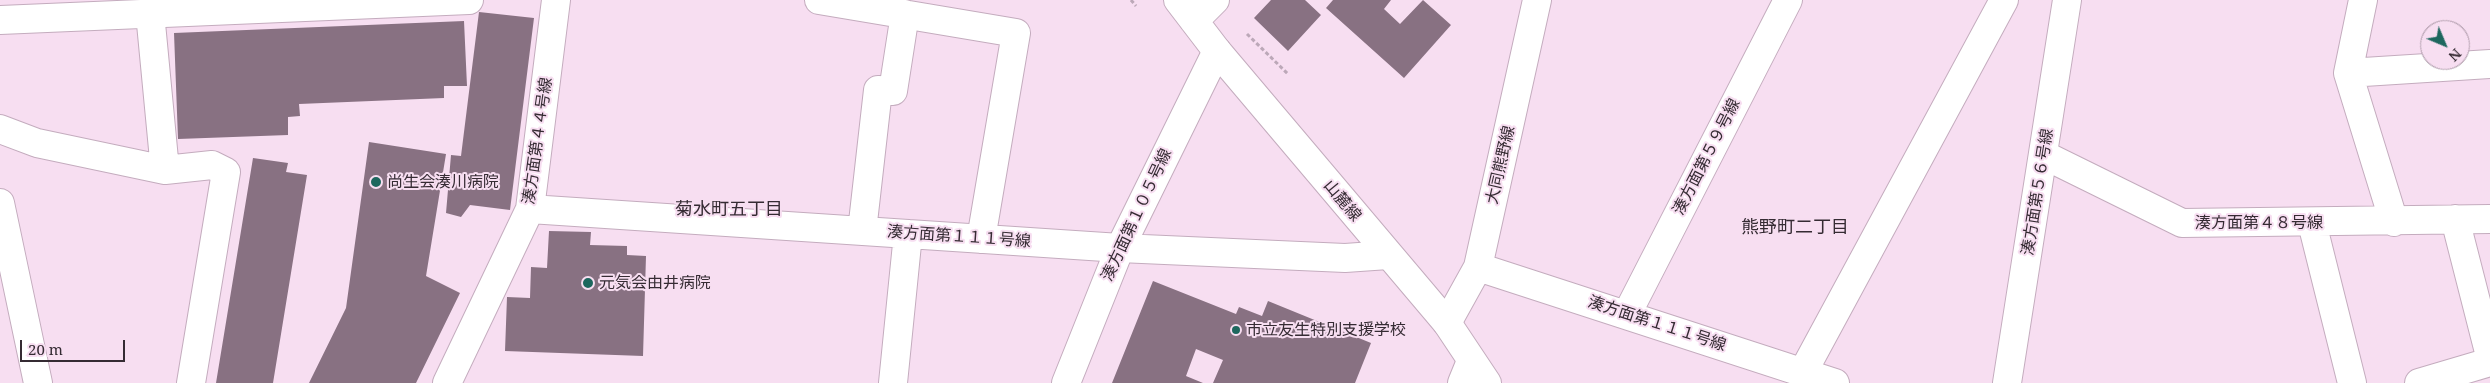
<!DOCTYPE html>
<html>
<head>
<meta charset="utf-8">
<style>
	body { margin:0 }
	#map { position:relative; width:2490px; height:383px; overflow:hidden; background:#f7def1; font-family:"Noto Serif",serif }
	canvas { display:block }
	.north { position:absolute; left:2420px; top:20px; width:50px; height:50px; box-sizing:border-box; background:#f7def1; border:1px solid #a996a5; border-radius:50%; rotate:135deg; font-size:14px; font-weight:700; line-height:20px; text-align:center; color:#352b33 }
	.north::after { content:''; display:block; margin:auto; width:18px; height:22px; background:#1d675e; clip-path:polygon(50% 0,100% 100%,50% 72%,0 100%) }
	.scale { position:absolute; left:20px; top:340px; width:105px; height:22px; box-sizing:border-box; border:2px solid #352b33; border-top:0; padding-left:6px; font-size:15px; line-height:18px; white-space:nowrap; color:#352b33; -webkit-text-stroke:4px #f7def1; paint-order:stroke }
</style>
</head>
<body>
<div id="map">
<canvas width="2490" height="383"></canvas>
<div class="north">N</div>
<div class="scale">20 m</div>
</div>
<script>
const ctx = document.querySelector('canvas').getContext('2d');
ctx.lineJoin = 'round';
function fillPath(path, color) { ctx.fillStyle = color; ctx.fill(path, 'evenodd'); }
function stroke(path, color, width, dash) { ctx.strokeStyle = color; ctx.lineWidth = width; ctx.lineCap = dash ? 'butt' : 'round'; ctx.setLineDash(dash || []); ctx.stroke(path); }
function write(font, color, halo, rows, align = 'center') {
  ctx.font = font + ' "Noto Serif","Noto Sans JP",serif'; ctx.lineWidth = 4; ctx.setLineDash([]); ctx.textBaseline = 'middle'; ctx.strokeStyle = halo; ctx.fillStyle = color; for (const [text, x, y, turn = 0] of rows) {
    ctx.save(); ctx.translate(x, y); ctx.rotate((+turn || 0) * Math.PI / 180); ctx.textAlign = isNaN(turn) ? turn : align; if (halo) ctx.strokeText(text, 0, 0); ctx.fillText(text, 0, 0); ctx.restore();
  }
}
const building = new Path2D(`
	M1271 0H1305L1321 15 1288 51 1254 18Z
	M1333 0H1391L1384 9 1400 24 1423 0 1451 25 1404 78 1326 8Z
	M479 12 534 18 510 210 470 205 461 217 446 213 451 155 461 156Z
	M464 21 467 86H444V98L299 104 300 116 288 117V135L178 139 174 33Z
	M369 142 446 154 426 276 460 293 416 383H309L346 308Z
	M253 158 288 163 286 172 307 175 273 383H216Z
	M549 231 591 232 590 245 627 246V255L646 256 643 356 505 351 507 297 530 298 531 267 547 268Z
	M1153 281 1236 314 1239 307 1262 316 1268 301 1371 343 1355 383H1213L1223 360 1196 349 1186 376 1203 383H1112Z`);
const path = new Path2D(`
	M1131 0 1136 6
	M1247 34 1288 74`);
const street = new Path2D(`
	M819 0 1016 33 981 239
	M2363 0 2348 73 2394 222
	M150 13 165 170
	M0 20 469 0
	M2348 73 2490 64
	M0 129 37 143 165 170 212 165 226 172 191 383
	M2044 155 2182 223 2490 219
	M0 203 38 383
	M530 209 1120 248 1345 258 1388 255
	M2455 219 2490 356
	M2312 223 2352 383
	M862 231 878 90 893 91 905 14
	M1478 267 1835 383
	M1627 314 1788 0
	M1447 323 1478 267 1537 0
	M1803 372 2004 0
	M447 383 530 209 556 0
	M893 383 908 234
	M1066 383 1120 248 1217 51
	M1462 383 1471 361
	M2007 383 2067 0
	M2419 383 2490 362`);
const primary = new Path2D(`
	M1178 0 1217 51 1447 323 1487 383
	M1194 21 1215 0`);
const markers = [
	[376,182,6,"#1d675e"],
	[588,283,6,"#1d675e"],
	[1236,330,5,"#1d675e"]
];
const streetNames = [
	["湊方面第４４号線",538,141,-82],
	["湊方面第５９号線",1707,157,-63],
	["大同熊野線",1501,165,-77],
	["湊方面第５６号線",2038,192,-81],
	["山麓線",1342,201,50],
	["湊方面第１０５号線",1137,215,-65],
	["湊方面第４８号線",2259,223],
	["湊方面第１１１号線",959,237,4],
	["湊方面第１１１号線",1657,324,18]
];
const poiNames = [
	["尚生会湊川病院",387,182],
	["元気会由井病院",599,283],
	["市立友生特別支援学校",1246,330]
];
const neighbourhoodNames = [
	["菊水町五丁目",729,210],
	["熊野町二丁目",1795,228]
];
fillPath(building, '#887182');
stroke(street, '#c4acbe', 30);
stroke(primary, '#c4acbe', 30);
stroke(path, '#bca8b8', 3, [4, 2.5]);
stroke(street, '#fff', 28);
stroke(primary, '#fff', 28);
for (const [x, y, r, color] of markers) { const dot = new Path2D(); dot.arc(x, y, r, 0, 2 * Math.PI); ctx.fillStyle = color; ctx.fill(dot); stroke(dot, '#f7def1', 2); }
write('16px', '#352b33', '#f7def1', streetNames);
write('16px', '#352b33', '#f7def1', poiNames, 'left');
write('18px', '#352b33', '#f7def1', neighbourhoodNames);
</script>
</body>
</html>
